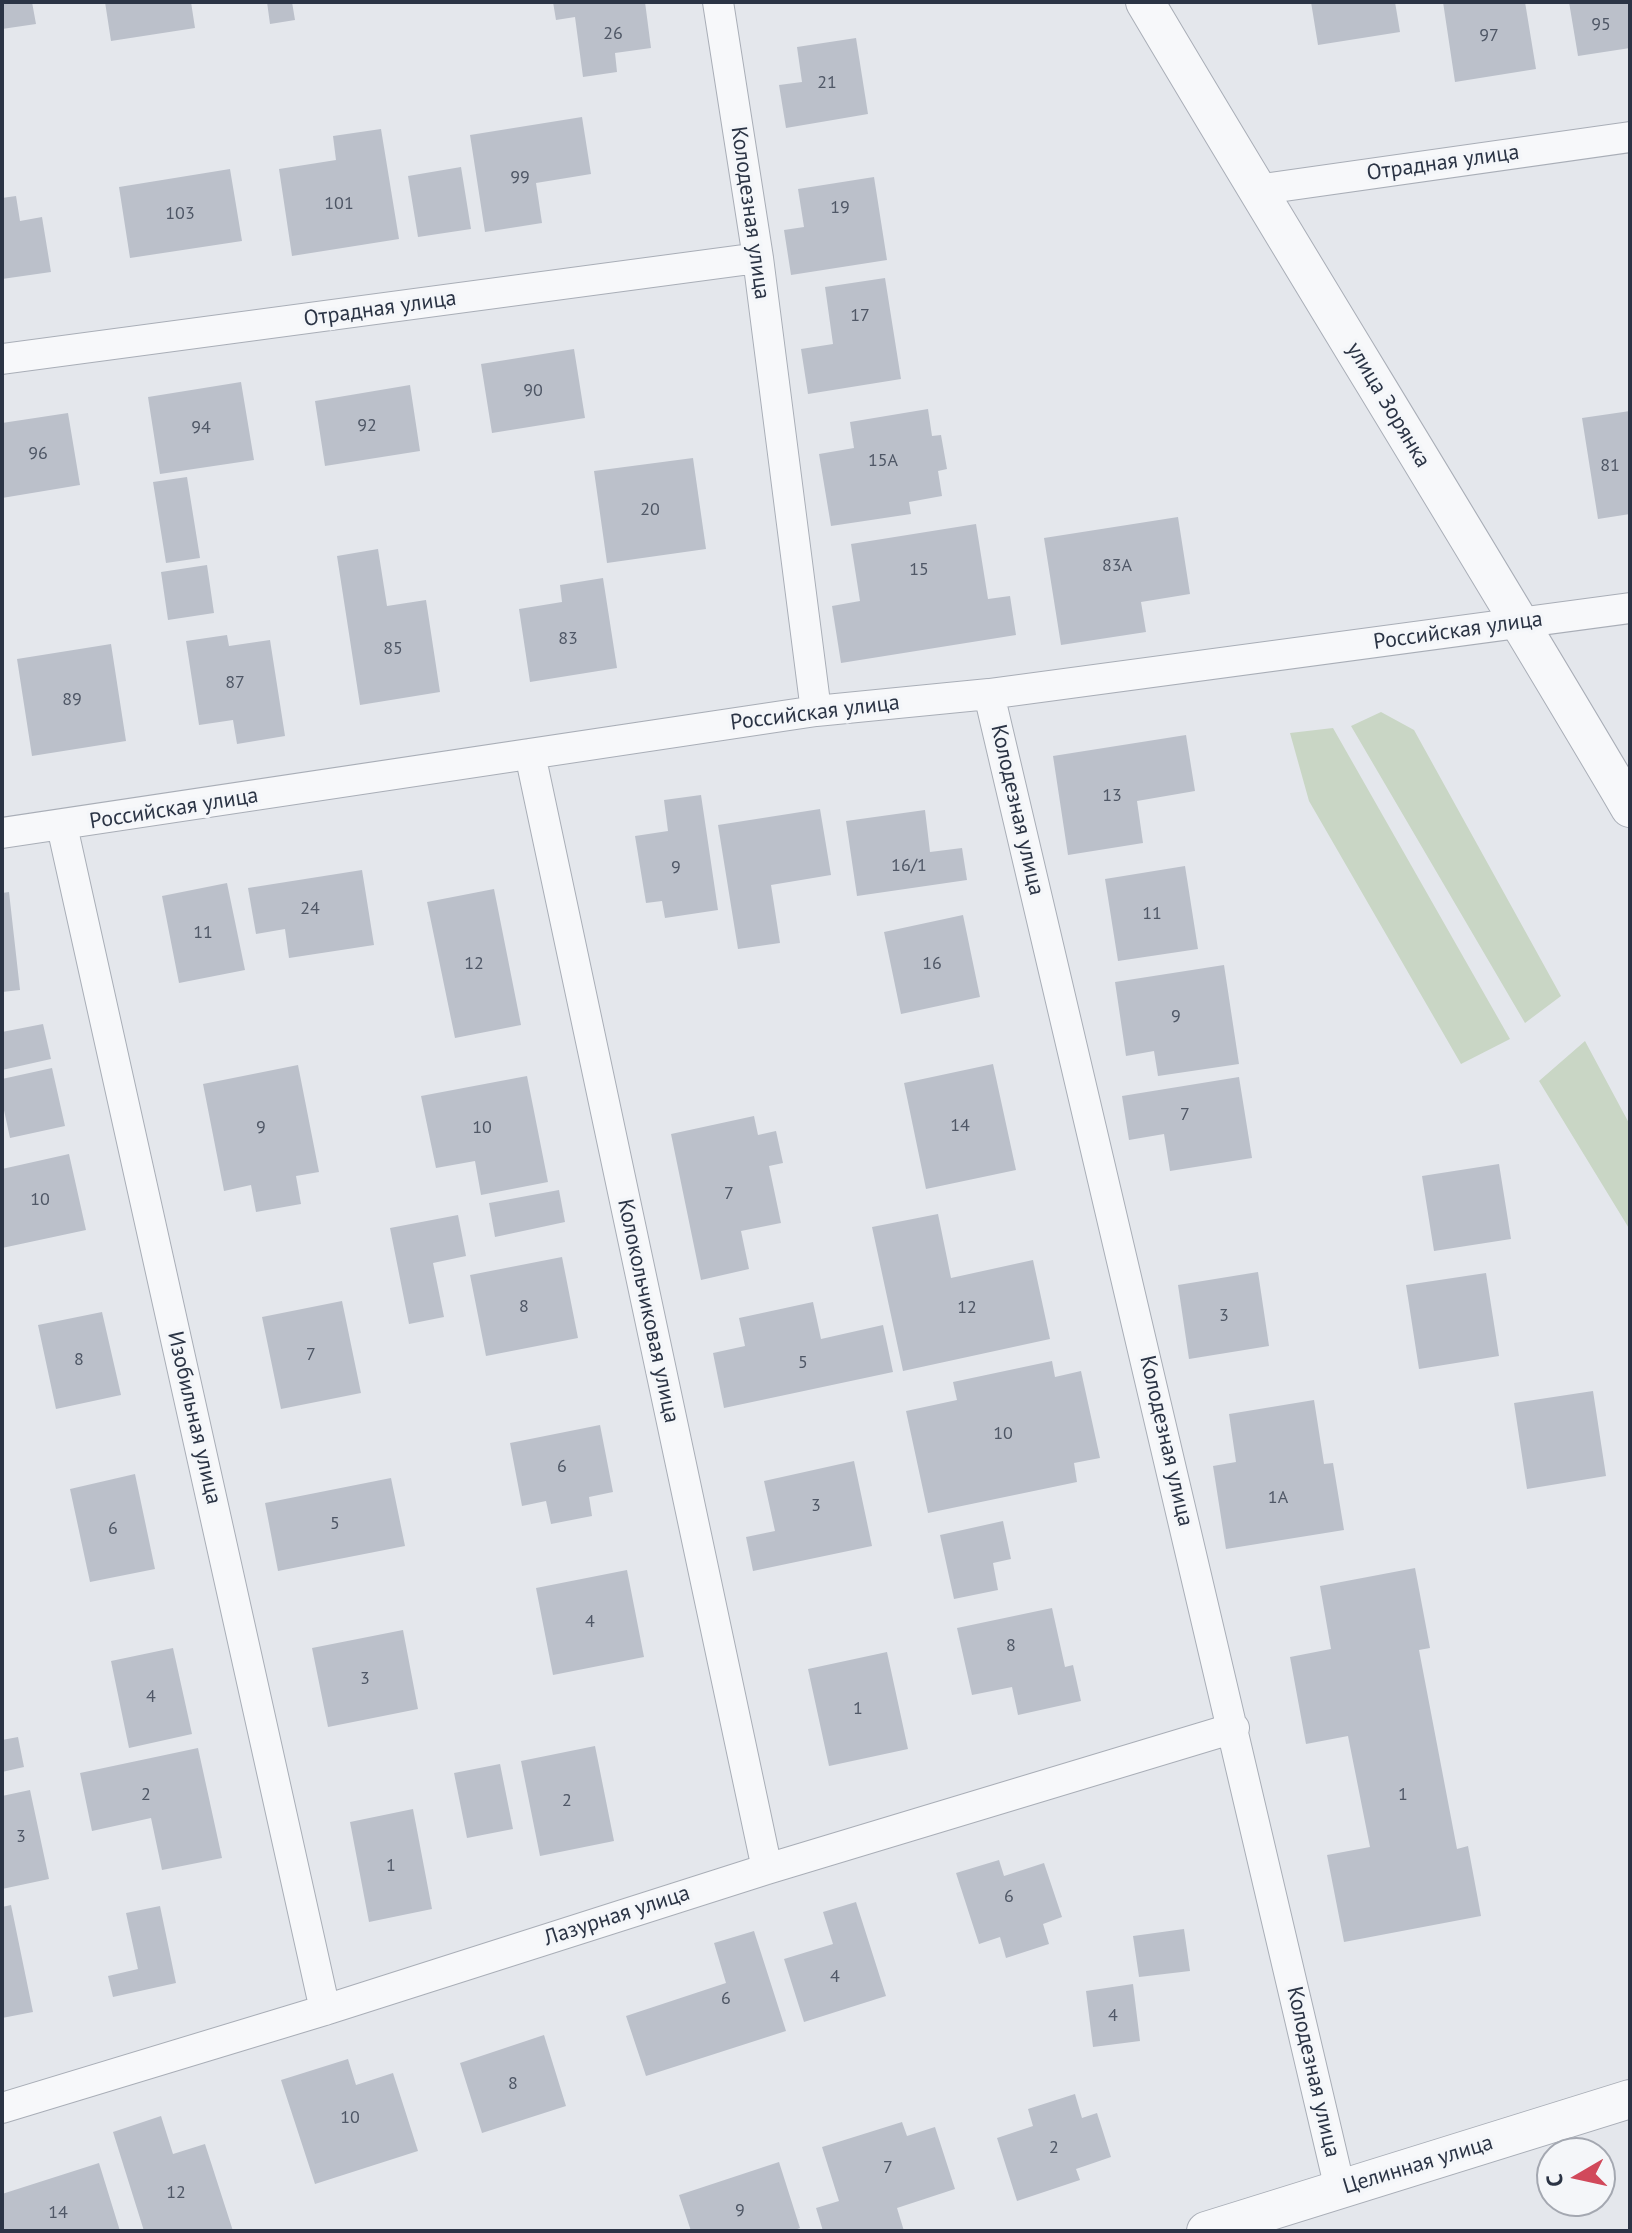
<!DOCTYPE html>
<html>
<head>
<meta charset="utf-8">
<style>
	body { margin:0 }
	#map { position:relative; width:1632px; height:2233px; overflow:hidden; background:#e4e7ec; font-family:"PT Sans",sans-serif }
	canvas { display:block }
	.frame { position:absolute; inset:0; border:4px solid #2b3445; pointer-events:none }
	.north { position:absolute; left:1536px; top:2137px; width:80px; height:80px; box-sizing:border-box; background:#f4f6f9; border:2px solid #a4a8b1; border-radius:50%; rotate:261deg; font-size:22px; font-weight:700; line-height:32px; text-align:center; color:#2b3445 }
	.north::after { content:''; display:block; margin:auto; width:28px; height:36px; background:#d1495b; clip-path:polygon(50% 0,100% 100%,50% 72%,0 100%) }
</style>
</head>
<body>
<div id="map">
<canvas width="1632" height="2233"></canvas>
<div class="frame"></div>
<div class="north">С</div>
</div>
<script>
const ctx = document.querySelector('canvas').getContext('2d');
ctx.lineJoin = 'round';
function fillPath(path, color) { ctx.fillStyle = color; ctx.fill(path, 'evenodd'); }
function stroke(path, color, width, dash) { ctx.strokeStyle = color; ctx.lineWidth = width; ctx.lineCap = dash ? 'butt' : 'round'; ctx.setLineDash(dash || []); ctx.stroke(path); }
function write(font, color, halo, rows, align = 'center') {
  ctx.font = font + ' "PT Sans",sans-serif'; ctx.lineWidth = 7; ctx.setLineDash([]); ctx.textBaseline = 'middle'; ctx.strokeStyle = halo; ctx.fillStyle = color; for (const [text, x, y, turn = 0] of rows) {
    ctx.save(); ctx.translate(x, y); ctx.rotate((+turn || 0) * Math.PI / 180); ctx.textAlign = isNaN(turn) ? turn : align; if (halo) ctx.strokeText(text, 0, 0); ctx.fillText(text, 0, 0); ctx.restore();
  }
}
const green = new Path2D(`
	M1381 712 1414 730 1561 996 1525 1023 1351 726Z
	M1333 728 1510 1039 1461 1064 1309 801 1290 733Z
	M1585 1041 1630 1125V1230L1539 1081Z`);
const building = new Path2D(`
	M2 2H32L36 24 2 29Z
	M105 2H191L195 28 111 41Z
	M267 2H292L295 20 270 24Z
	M553 2H645L651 48 615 53 617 72 583 77 575 17 556 20Z
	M1311 2H1395L1400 32 1318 45Z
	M1443 2H1525L1536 69 1455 82Z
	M1569 2H1630V48L1578 56Z
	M856 38 868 114 786 128 779 85 802 82 797 47Z
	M582 117 591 174 536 183 542 223 485 232 470 135Z
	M381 129 399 239 292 256 279 169 336 160 333 136Z
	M461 167 471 229 418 237 408 176Z
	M230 169 242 241 130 258 119 187Z
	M874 177 887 260 791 275 784 230 804 227 798 189Z
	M16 196 20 221 42 217 51 272 2 279V198Z
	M885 278 901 379 808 394 801 349 833 344 825 287Z
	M574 349 585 418 492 433 481 364Z
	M241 382 254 460 160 474 148 397Z
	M410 385 420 451 325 466 315 401Z
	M928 409 932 436 941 435 947 469 938 471 942 496 909 502 911 514 831 526 819 454 854 448 850 422Z
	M1630 411V514L1598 519 1582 418Z
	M68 413 80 485 2 498V423Z
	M693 458 706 549 607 563 594 471Z
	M187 477 200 558 166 563 153 482Z
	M1178 517 1190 594 1141 602 1146 632 1061 645 1044 538Z
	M976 524 988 599 1010 596 1016 635 841 663 832 606 860 601 851 544Z
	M378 549 387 606 426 600 440 692 360 705 337 556Z
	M207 565 214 613 168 620 161 572Z
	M603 578 617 668 530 682 519 609 562 602 560 585Z
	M227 635 229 646 270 640 285 736 237 744 233 720 199 725 186 641Z
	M111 644 126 741 32 756 17 659Z
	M1186 735 1195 791 1137 801 1143 843 1068 855 1053 756Z
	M701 795 718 910 665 918 662 901 646 903 635 836 668 831 664 800Z
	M820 809 831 875 771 885 780 943 738 949 718 825Z
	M925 810 930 852 962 848 967 880 857 896 846 821Z
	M1185 866 1198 949 1118 961 1105 879Z
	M362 870 374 945 289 958 285 929 256 934 248 888Z
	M227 883 245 970 179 983 162 896Z
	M494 889 521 1025 455 1038 427 902Z
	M9 892 20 990 2 992V893Z
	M963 915 980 997 901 1014 884 932Z
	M1224 965 1239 1064 1158 1076 1154 1051 1126 1056 1115 982Z
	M43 1024 51 1059 2 1070V1032Z
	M993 1064 1016 1170 926 1189 904 1083Z
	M298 1065 319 1172 296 1176 301 1204 256 1212 251 1185 224 1191 203 1084Z
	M52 1068 65 1126 10 1138 2 1101V1079Z
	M527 1076 548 1182 481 1195 475 1161 436 1168 421 1096Z
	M1239 1077 1252 1158 1170 1171 1164 1134 1129 1140 1122 1096Z
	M754 1116 758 1135 776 1131 783 1163 769 1166 781 1223 741 1231 749 1269 701 1280 671 1134Z
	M69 1154 86 1230 2 1248V1169Z
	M1499 1164 1511 1239 1434 1251 1422 1176Z
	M559 1190 565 1222 495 1237 489 1203Z
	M938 1214 951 1278 1033 1260 1050 1339 903 1371 872 1227Z
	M458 1215 466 1256 433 1263 444 1317 409 1324 390 1228Z
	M562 1257 578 1338 486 1356 470 1275Z
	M1258 1272 1269 1346 1189 1359 1178 1285Z
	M1486 1273 1499 1356 1419 1369 1406 1285Z
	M342 1301 361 1393 281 1409 262 1317Z
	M813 1302 821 1339 883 1325 893 1372 724 1408 713 1353 745 1346 739 1318Z
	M102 1312 121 1395 56 1409 38 1325Z
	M1052 1361 1055 1377 1081 1371 1100 1458 1074 1463 1077 1482 928 1513 906 1411 957 1400 953 1382Z
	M1593 1391 1606 1476 1527 1489 1514 1403Z
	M1314 1400 1324 1464 1333 1463 1344 1530 1226 1549 1213 1466 1236 1462 1229 1414Z
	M600 1425 613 1492 589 1497 592 1516 551 1524 546 1501 522 1506 510 1443Z
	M854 1461 872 1546 753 1571 746 1537 775 1531 764 1481Z
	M135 1474 155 1569 90 1582 70 1489Z
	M391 1478 405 1546 278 1571 265 1503Z
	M1003 1521 1011 1559 993 1563 998 1590 954 1599 940 1535Z
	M1415 1568 1430 1648 1419 1650 1457 1849 1468 1846 1481 1916 1344 1942 1327 1855 1370 1847 1348 1736 1306 1744 1290 1657 1331 1649 1320 1586Z
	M627 1570 644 1657 553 1675 536 1588Z
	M1052 1608 1065 1667 1073 1665 1081 1701 1018 1715 1012 1687 972 1695 957 1628Z
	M403 1630 418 1709 328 1727 312 1648Z
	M173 1648 192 1734 129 1748 111 1661Z
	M887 1652 908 1749 829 1766 808 1669Z
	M18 1737 24 1767 2 1772V1740Z
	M595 1746 614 1841 540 1856 521 1761Z
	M198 1748 222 1858 162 1870 151 1818 92 1831 80 1773Z
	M500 1764 513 1829 467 1838 454 1773Z
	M30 1790 49 1879 2 1889V1796Z
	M413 1809 432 1909 369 1922 350 1822Z
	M999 1860 1004 1876 1044 1863 1062 1917 1043 1924 1049 1944 1006 1958 1000 1937 979 1944 956 1873Z
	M856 1902 886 1996 804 2022 784 1959 833 1944 823 1912Z
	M11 1905 33 2012 2 2018V1907Z
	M160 1906 176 1983 113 1997 108 1976 138 1969 126 1913Z
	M1184 1929 1190 1971 1139 1977 1133 1936Z
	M754 1931 786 2031 646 2076 626 2016 726 1983 714 1943Z
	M1133 1984 1140 2041 1093 2047 1086 1991Z
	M544 2035 566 2106 482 2133 460 2063Z
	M348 2059 356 2085 393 2073 418 2151 315 2184 281 2080Z
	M1075 2094 1082 2118 1097 2113 1111 2157 1076 2169 1080 2180 1017 2201 997 2138 1033 2126 1028 2109Z
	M161 2116 173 2154 205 2144 233 2231H144L113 2132Z
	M902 2122 907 2136 935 2127 955 2189 897 2208 904 2231H823L816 2208 839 2201 822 2147Z
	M779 2162 800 2228 792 2231H691L679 2195Z
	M99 2163 120 2231H2V2194Z`);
const minor = new Path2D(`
	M718 2 758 258 816 711
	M1256 190 1630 137
	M2 359 758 258
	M989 694 1340 2189
	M530 754 767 1869
	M62 826 325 2010
	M2 833 816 711 989 694 1630 608
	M2 2108 325 2010 767 1869 1234 1728`);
const tertiary = new Path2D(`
	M1145 2C1305 272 1471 538 1630 808
	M1206 2231 1630 2099`);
const numberNames = [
	["95",1601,25],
	["26",613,34],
	["97",1489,36],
	["21",827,83],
	["99",520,178],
	["101",339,204],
	["19",840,208],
	["103",180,214],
	["17",860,316],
	["90",533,391],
	["92",367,426],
	["94",201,428],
	["96",38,454],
	["15А",883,461],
	["81",1610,466],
	["20",650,510],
	["83А",1117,566],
	["15",919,570],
	["83",568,639],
	["85",393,649],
	["87",235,683],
	["89",72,700],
	["13",1112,796],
	["16/1",909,866],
	["9",676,868],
	["24",310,909],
	["11",1152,914],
	["11",203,933],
	["12",474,964],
	["16",932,964],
	["9",1176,1017],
	["7",1185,1115],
	["14",960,1126],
	["9",261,1128],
	["10",482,1128],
	["7",729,1194],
	["10",40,1200],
	["8",524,1307],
	["12",967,1308],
	["3",1224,1316],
	["7",311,1355],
	["8",79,1360],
	["5",803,1363],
	["10",1003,1434],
	["6",562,1467],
	["1А",1278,1498],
	["3",816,1506],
	["5",335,1524],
	["6",113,1529],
	["4",590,1622],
	["8",1011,1646],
	["3",365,1679],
	["4",151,1697],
	["1",858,1709],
	["2",146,1795],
	["1",1403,1795],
	["2",567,1801],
	["3",21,1837],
	["1",391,1866],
	["6",1009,1897],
	["4",835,1977],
	["6",726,1999],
	["4",1113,2016],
	["8",513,2084],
	["10",350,2118],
	["2",1054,2148],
	["7",888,2168],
	["12",176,2193],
	["9",740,2211],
	["14",58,2213]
];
const streetNames = [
	["Отрадная улица",1443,163,-8],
	["Колодезная улица",750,213,82],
	["Отрадная улица",380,309,-8],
	["улица Зорянка",1388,405,59],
	["Российская улица",1458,631,-8],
	["Российская улица",815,713,-7],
	["Российская улица",174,809,-9],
	["Колодезная улица",1017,810,77],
	["Колокольчиковая улица",648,1311,78],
	["Изобильная улица",194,1418,77],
	["Колодезная улица",1166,1441,77],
	["Лазурная улица",617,1916,-18],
	["Колодезная улица",1313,2072,77],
	["Целинная улица",1418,2165,-17]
];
fillPath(green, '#c9d6c5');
fillPath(building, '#bbc0ca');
stroke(minor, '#a9aeb7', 32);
stroke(tertiary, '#a9aeb7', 40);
stroke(minor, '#f7f8fa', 30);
stroke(tertiary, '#f7f8fa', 38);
write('18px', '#4f5766', null, numberNames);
write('22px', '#2b3445', '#f4f6f9', streetNames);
</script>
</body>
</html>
